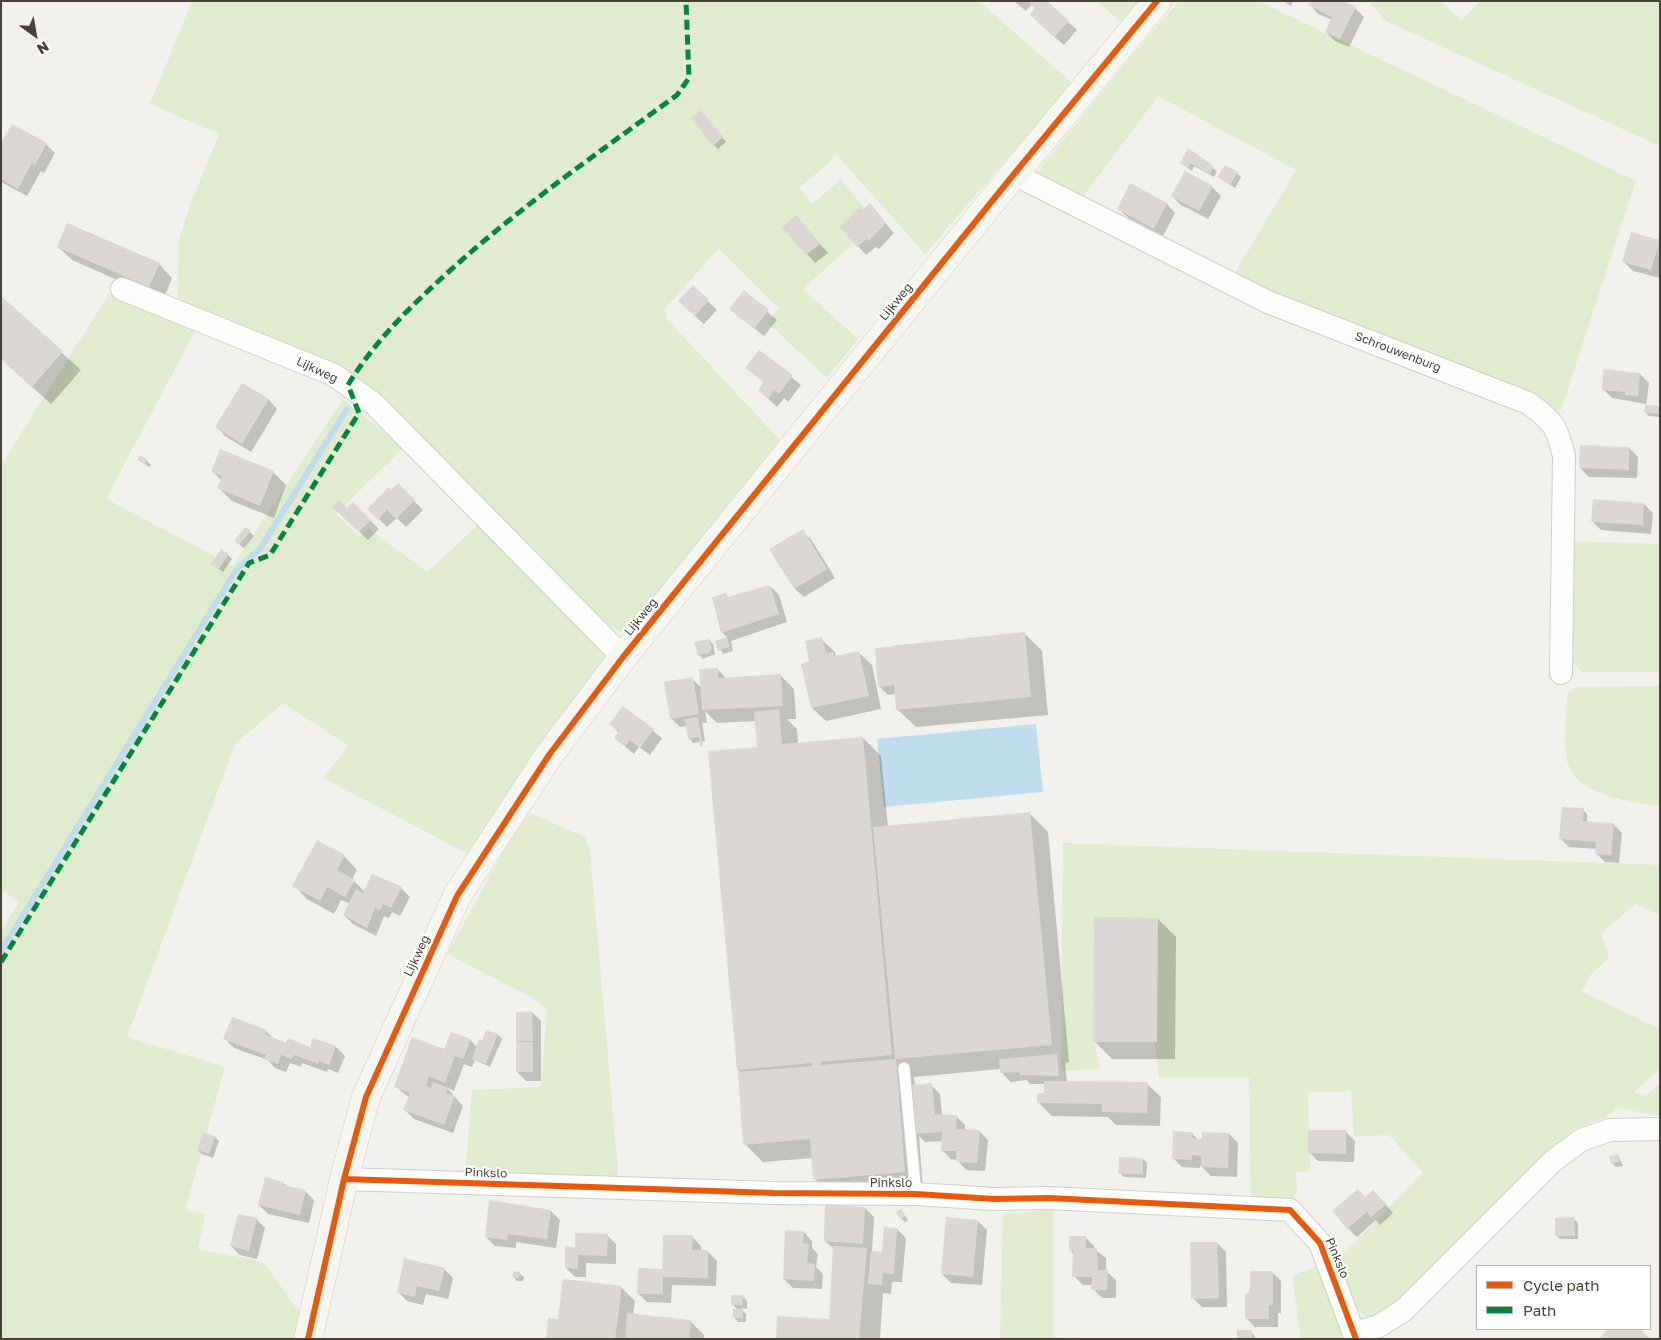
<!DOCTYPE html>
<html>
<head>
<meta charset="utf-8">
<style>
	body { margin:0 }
	#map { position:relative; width:1661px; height:1340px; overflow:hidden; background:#f2f0ed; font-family:"Golos Text",sans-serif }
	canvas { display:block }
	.frame { position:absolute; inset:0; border:2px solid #484138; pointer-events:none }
	.legend { position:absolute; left:1476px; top:1265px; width:175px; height:65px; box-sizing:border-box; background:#fff; border:1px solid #b6b3af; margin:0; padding:6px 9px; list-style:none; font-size:15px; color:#484138 }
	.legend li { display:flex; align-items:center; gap:10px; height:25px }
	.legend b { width:25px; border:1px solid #b6b3af }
	.north { position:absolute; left:10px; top:10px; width:50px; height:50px; -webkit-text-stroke:4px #fff; paint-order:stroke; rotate:148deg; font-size:14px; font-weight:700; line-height:20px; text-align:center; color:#484138 }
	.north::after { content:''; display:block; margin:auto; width:18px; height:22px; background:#484138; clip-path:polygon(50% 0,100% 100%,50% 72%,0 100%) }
</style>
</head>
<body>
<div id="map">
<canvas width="1661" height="1340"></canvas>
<div class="frame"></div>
<ul class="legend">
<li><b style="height:6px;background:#e8590c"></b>Cycle path</li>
<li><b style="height:6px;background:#00873e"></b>Path</li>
</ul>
<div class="north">N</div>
</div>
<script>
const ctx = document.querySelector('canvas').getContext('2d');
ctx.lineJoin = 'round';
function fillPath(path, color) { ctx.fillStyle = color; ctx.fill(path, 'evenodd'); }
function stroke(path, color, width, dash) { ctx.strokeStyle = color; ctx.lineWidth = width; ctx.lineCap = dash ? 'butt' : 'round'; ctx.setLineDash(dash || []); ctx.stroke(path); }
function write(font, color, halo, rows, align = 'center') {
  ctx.font = font + ' "Golos Text",sans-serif'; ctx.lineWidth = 4.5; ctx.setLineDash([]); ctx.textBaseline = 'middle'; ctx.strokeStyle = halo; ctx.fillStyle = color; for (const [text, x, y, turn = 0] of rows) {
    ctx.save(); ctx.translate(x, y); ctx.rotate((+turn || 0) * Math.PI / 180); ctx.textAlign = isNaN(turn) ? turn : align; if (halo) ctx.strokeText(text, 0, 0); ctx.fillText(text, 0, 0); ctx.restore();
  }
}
const green = new Path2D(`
	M192 1H979L1072 83 925 254 835 153 828 164 799 188 812 204 841 179 876 223 803 289 858 339 827 378 768 323 779 308 719 248 665 309 667 319 781 441 635 628 622 632 609 625 392 414 178 303 179 240 190 205 219 134 150 104Z
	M1096 1H1141L1121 22Z
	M1179 1H1258L1636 181 1561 410 1547 407 1232 278 1296 170 1158 96 1081 199 1035 175 1117 73Z
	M1368 1H1441L1461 21 1480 1H1660V146L1386 21Z
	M109 294 195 331 106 499 233 566 343 399 403 448 336 514 359 537 369 529 427 572 479 524 604 649 607 666 472 856 323 778 349 746 283 703 235 744 127 1037 225 1067 185 1211 205 1214 198 1249 263 1262 301 1314 295 1339H1V931L19 902 1 890V465Z
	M1572 541 1660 544V672H1582L1568 659Z
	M1660 686V807C1629 801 1573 796 1566 757 1563 739 1567 713 1567 694L1578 687Z
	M530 813 585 837 590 852 619 1182 465 1176 472 1090 541 1087 547 1009 533 998 447 954 509 841Z
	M1063 843 1660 865V915L1636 904 1601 933 1609 958 1591 974 1582 992 1660 1029V1069L1634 1092 1644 1096 1660 1084V1116L1616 1108 1604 1118 1572 1130 1412 1294 1384 1319 1364 1316 1354 1303 1335 1262 1423 1173 1389 1135 1354 1136 1351 1091 1308 1093 1310 1171 1296 1172 1297 1191 1290 1205 1251 1200 1249 1077H1159L1154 1037 1093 1035 1100 1069 1061 1071Z
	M1053 1210V1337L1125 1339H1000L1003 1214Z
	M1319 1265 1346 1339H1301L1292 1276Z`);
const water = new Path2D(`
	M1036 724 1043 792 884 807 877 739Z`);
const shadow = new Path2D(`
	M1014 1H1045L1077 30 1064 45 1040 24 1037 9 1032 4 1026 11Z
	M1283 1H1293L1291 6Z
	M1310 5 1355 8 1364 17 1349 47 1335 41 1326 32 1332 20 1318 14Z
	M705 116 726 142 718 149 714 145Z
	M46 144 55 153 44 173 41 171 27 196 1 182V149Z
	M1188 150 1217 171 1214 177 1194 166 1192 171 1181 163Z
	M1237 173 1241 177 1235 188 1219 177Z
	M1131 185 1167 204 1175 213 1163 236 1127 217 1118 208Z
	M1212 187 1221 196 1208 219 1181 205 1172 196Z
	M862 211 878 214 894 233 879 249 876 247 866 255 858 246Z
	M796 217 828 253 815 263 783 227Z
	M1659 241 1660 278 1633 271 1624 262Z
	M58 247 159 264 172 278 163 300 72 260Z
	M693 287 717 310 704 324 688 310Z
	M744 292 777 320 764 336 740 317Z
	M1 298 81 370 51 404 1 359Z
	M759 352 801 385 788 402 784 398 777 407 759 390 765 383 747 368Z
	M1640 374 1649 383 1646 406 1660 407V417L1649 416 1645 412 1646 404 1612 398 1603 389Z
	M243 385 269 400 277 409 251 452 225 436 217 427Z
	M1629 448 1638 457 1637 478 1589 477 1580 468Z
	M138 459 147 461 151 465 149 467Z
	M212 471 273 472 286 485 274 518 232 501 219 488 222 481Z
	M398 485 423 510 406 527 397 518 387 527 369 509Z
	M353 504 379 529 368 540 334 507 348 510Z
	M1644 504 1653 513 1651 534 1601 530 1592 521Z
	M246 529 254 536 244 548 236 541Z
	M802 531 811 539 835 578 804 597 795 589Z
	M228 555 232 559 223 572 212 564Z
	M770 586 779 595 787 622 731 641 733 651 723 654 717 642 728 638 722 632 726 595 729 598Z
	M1024 633 1042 651 1048 715 916 727 897 709 896 694 888 695 879 686 892 646Z
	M821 639 835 652 836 657 858 652 872 665 881 709 826 721 812 708 811 662Z
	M709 640 713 644 715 654 703 659 699 655Z
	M717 669 727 679 780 675 794 689 796 719H787L797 729 798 744 863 738 881 756 888 827 1029 813 1048 832 1069 1062 1065 1063 1067 1082 1147 1084 1161 1097 1160 1126 1116 1125 1108 1117 1052 1116 1038 1102 1045 1094V1084H1030L1027 1080 1011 1082 1002 1073 1001 1069 914 1077 915 1086 931 1085 940 1094 942 1116H956L965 1125V1130L979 1131 988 1140 985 1171 966 1170 957 1160 951 1159 942 1150 943 1141 925 1142 919 1136 923 1190 833 1197 815 1179 813 1158 763 1162 745 1144 741 1073 738 1070 710 752 759 748 756 721 717 723 705 711 707 723H702L705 741 693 743 689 738 687 726 680 727 671 718 692 679 702 688Z
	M623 708 662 738 650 755 639 747 634 754 615 738 619 733 611 724Z
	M1583 810 1587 814V822L1613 824 1622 833 1619 863 1605 862 1596 853 1597 849 1569 847 1560 838Z
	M344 856 357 870 352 879 365 892 401 888 410 897 400 916 392 912 389 918 384 916 376 936 353 924 344 915 350 904 341 900 334 914 307 899 294 885Z
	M1158 919 1176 937 1175 1059H1112L1094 1041Z
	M532 1012 541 1021V1081H526L517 1072V1013Z
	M266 1031 275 1040 287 1044 311 1049 314 1039 336 1047 345 1056 338 1073 328 1069 327 1072 302 1063 301 1067 290 1063 286 1072 275 1068 268 1060 234 1048 225 1039Z
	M487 1032 498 1035 502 1039 490 1067 475 1060 472 1067 464 1064 454 1091 446 1087 463 1106 453 1133 414 1119 405 1110 410 1098 396 1087 445 1050 470 1040 478 1048 483 1042Z
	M1346 1132 1355 1141 1354 1162 1318 1161 1309 1152Z
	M1192 1133 1198 1140 1229 1134 1238 1143 1237 1177 1211 1176 1200 1165V1168L1182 1167 1173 1158Z
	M215 1137 219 1141 213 1158 202 1154 198 1150Z
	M1618 1155 1623 1166 1616 1167 1612 1163Z
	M1143 1159 1147 1163 1146 1178 1124 1177 1120 1173Z
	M283 1183 288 1187 306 1192 314 1200 309 1223 268 1214 259 1205Z
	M1365 1198 1382 1200 1393 1213 1380 1225 1376 1220 1357 1237 1348 1228Z
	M865 1208 874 1217 872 1252 883 1253 885 1229H897L906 1238 902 1282H892L891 1294 883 1293 880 1339H777L830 1320 834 1249 825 1241Z
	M901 1210 908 1220 905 1222 901 1218Z
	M551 1211 560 1220 556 1248 516 1242V1248L495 1246 486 1237Z
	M256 1219 265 1228 257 1259 240 1255 231 1246Z
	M1574 1219 1578 1223V1239H1560L1556 1235Z
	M978 1221 987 1230 982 1285 951 1283 942 1274Z
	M804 1232 812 1241V1248L818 1254 816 1267 823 1274 822 1289 793 1288 784 1279Z
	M607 1235 616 1244V1264L586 1263V1277H575L566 1268 576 1248Z
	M692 1237 701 1246V1252H708L717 1261 716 1286 672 1285 671 1303 647 1302 638 1293 663 1270Z
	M1085 1237 1094 1246V1249L1106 1258V1271L1116 1280V1298H1102L1093 1289V1285H1083L1074 1276V1255L1070 1250Z
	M1217 1243 1226 1252 1227 1307H1202L1193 1298Z
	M444 1269 453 1278 448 1299 426 1294 423 1305 407 1301 398 1292Z
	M1272 1272 1281 1281V1313H1278V1327H1255L1246 1318 1249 1295Z
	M519 1273 524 1277 523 1281H517L513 1276Z
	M621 1287 635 1301 633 1315 690 1321 704 1335V1339H547L559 1320Z
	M743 1297 747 1301V1309L740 1308 746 1314V1322H738L734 1317 738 1310 732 1304Z
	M1252 1332 1256 1339H1238Z`);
const stream = new Path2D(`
	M1 951 237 569 260 549 347 409`);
const building = new Path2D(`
	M1031 1H1047L1069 21 1054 37 1030 15 1035 8 1029 3Z
	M1310 1H1343L1356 7 1340 39 1325 32 1332 17 1308 5Z
	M701 110 723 137 713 146 691 118Z
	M12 124 47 143 35 165 32 163 18 189 1 179V143Z
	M1188 148 1214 166 1210 174 1190 163 1188 168 1180 163Z
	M1225 165 1238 172 1230 185 1217 177Z
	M1185 171 1213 186 1199 211 1171 196Z
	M1130 183 1167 203 1154 229 1117 209Z
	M870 203 886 223 869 241 867 239 857 247 840 227 860 207 862 210Z
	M796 215 820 244 806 255 782 227Z
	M67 223 160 263 149 287 57 247Z
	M1631 232 1660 240 1651 270 1622 262Z
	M693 285 709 300 695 316 678 301Z
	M744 290 769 310 754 329 729 309Z
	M1 296 63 351 32 387 1 359Z
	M759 350 793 375 779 394 774 390 768 399 758 390 764 382 745 368Z
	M1603 369 1640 373 1638 396 1625 395V392L1602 390Z
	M242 383 269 399 242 444 215 427Z
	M1645 405 1660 406V414L1644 413Z
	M1580 445 1629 447V470L1579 468Z
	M220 449 274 471 260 506 217 488 222 476 211 472Z
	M140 455 148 460 144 464 137 460Z
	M398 483 415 500 396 519 387 510 378 520 367 509 389 487 391 490Z
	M1593 499 1644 503 1643 525 1591 522Z
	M339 500 347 508 353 502 371 520 359 532 332 507Z
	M245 527 251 531 239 545 234 541Z
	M803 529 827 569 794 589 769 549Z
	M221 549 229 554 219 569 211 564Z
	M770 585 779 614 721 633 712 597 726 593 727 597Z
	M1025 632 1031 697 896 710 894 685 878 687 875 648Z
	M727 637 730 647 718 651 715 641Z
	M822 637 826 653 833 652 834 656 859 651 869 696 811 708 801 664 809 661 805 641Z
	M709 639 712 649 709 653 698 655 694 642Z
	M718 668V678L781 674 783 706 702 710 699 669Z
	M693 677 699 714 670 719 664 682Z
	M623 706 654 729 640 748 630 740 625 746 614 738 619 731 609 724Z
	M779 709 782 744 863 737 892 1055 821 1062V1065L895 1059 873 827 1030 812 1052 1045 896 1059 905 1172 813 1180 810 1139 743 1145 738 1072 812 1066V1063L737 1070 708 751 757 747 754 712Z
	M698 717 703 747H700L699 737 688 739 685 719Z
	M1562 807 1584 808 1583 821 1614 823 1611 855 1595 854 1596 842 1559 839Z
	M317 840 345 855 337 870 355 880 345 897 327 887 320 901 292 886Z
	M372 874 402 887 391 908 383 904 380 910 375 908 367 928 343 915 356 889 363 893Z
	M1094 917 1158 918 1157 1042H1093Z
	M532 1011 533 1041H516V1012Z
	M232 1017 267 1030 265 1034 286 1043 288 1038 310 1047 313 1038 336 1046 329 1065 319 1061 318 1064 294 1055 292 1059 281 1055 278 1064 264 1059 266 1055 223 1039Z
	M486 1030 498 1034 486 1064 472 1059 479 1039 482 1040Z
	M451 1032 471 1039 463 1059 455 1056 445 1083 429 1076 426 1086 431 1088 433 1082 448 1088 446 1093 455 1096 444 1125 403 1110 410 1093 394 1087 412 1037 444 1049Z
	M516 1042H533V1072H516Z
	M1057 1054 1059 1076 1020 1075 1019 1072 1000 1073 999 1059Z
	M1044 1081 1148 1082 1147 1113 1102 1112V1104L1037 1103V1093H1044Z
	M932 1083 935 1114 957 1115 956 1129 980 1130 977 1163 956 1162V1151H941L942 1132 915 1134 910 1085Z
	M1308 1130H1346V1154L1308 1153Z
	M1173 1131 1193 1132 1192 1138 1202 1139V1132L1229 1133 1228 1168 1201 1167V1156L1192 1155V1160L1172 1159Z
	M203 1132 215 1136 209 1154 197 1150Z
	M1618 1154 1620 1162 1611 1164 1609 1156Z
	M1119 1157 1143 1158V1174H1118Z
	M265 1177 284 1182 283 1185 306 1190 300 1215 258 1205Z
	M1358 1189 1365 1197 1373 1190 1386 1204 1371 1217 1367 1212 1347 1229 1332 1211Z
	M489 1200 551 1210 547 1239 508 1234 507 1240 485 1237Z
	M825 1204 865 1207 863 1244 824 1241Z
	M901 1209 905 1216 900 1219 896 1212Z
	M238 1214 257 1218 249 1251 230 1246Z
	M946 1217 978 1220 973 1277 941 1274Z
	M1574 1217 1575 1236H1555V1218Z
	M884 1227 897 1228 894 1274 883 1273 882 1285 868 1284 871 1251 882 1252Z
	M785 1230 804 1231 803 1243 809 1244 807 1263 815 1264 814 1281 783 1279Z
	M575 1233 608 1234 607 1256 578 1255V1269L565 1268V1246L575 1247Z
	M663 1235H693L692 1250H708V1278L663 1277V1294H637L638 1268 662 1269Z
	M1069 1236H1086V1248H1097L1098 1270H1108L1107 1290H1091L1092 1277H1072L1073 1251H1069Z
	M1190 1242H1217L1219 1298 1191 1299Z
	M833 1246 867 1248 859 1339H776L777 1316 829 1319Z
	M404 1258 445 1268 439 1291 417 1286 415 1297 397 1293Z
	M513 1271 520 1272 519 1278 512 1277Z
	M1250 1271H1273V1305H1269V1319H1245V1294H1248L1250 1288Z
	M563 1279 622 1286 615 1339H546L548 1318 558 1319Z
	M731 1295H743V1305H731Z
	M733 1309H743V1318H733Z
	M627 1313 691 1320 689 1339H625Z
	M1608 1329H1640L1651 1339H1599Z
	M1237 1330H1252V1339H1237Z`);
const lane = new Path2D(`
	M904 1068 916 1194`);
const street = new Path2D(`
	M1014 174 1268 302 1528 403C1553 421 1557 426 1564 456L1561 673
	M122 289 334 375 374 404 623 657
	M344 1179 774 1193 916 1194 994 1199 1048 1198 1290 1210 1320 1243 1356 1339
	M1354 1333 1379 1326 1404 1310 1553 1161 1581 1140 1610 1130 1660 1129`);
const secondary = new Path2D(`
	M308 1339 344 1179 366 1097 457 896 549 755 623 657 1014 174 1157 1`);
const quiet = new Path2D(`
	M1 962 249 563 270 555 359 413 348 385C376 339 414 303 454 267 524 204 601 151 677 95L689 78 686 1`);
const cycleway = new Path2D(`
	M344 1179 774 1193 916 1194 994 1199 1048 1198 1290 1210 1320 1243 1356 1339
	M308 1339 344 1179 366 1097 457 896 549 755 623 657 1014 174 1157 1`);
const streetNames = [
	["Lijkweg",896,302,-51],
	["Schrouwenburg",1398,352,21],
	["Lijkweg",317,370,25],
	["Lijkweg",641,617,-51],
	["Lijkweg",417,956,-65],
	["Pinkslo",486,1173,2],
	["Pinkslo",891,1183],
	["Pinkslo",1337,1258,67]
];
fillPath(green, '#e1ebce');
fillPath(water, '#bfddee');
fillPath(shadow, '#0003');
stroke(stream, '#bfddee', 6);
fillPath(building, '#dad7d4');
stroke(lane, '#d0ceca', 13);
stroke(street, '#d0ceca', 24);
stroke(secondary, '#d1cdc4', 29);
stroke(lane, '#fdfdfc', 11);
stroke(street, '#fdfdfc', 22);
stroke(secondary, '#f7f5f0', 28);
stroke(quiet, '#00873e', 5, [10, 5]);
stroke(cycleway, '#e8590c', 6);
write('12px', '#484138', '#fff', streetNames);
</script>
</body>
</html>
